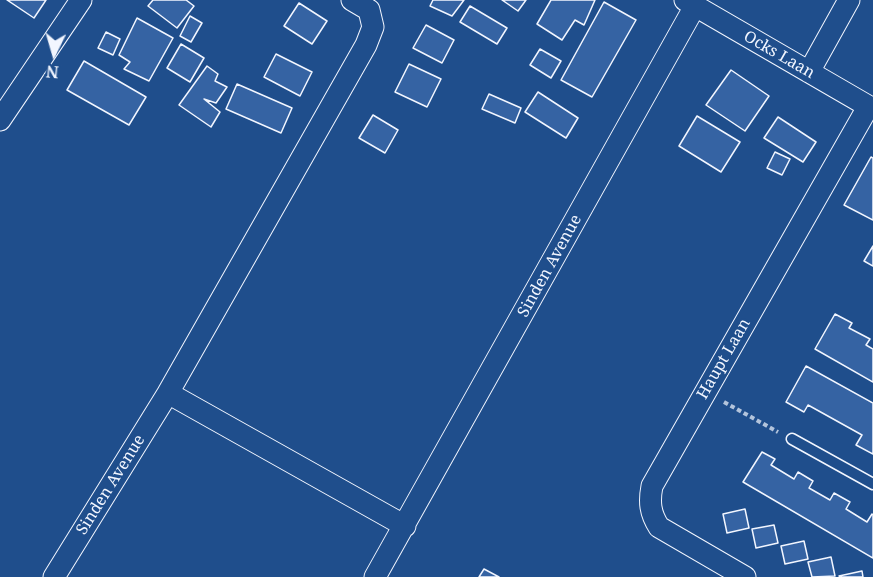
<!DOCTYPE html>
<html>
<head>
<meta charset="utf-8">
<style>
	body { margin:0 }
	#map { position:relative; width:873px; height:577px; overflow:hidden; background:#1f4e8c; font-family:"Noto Serif",serif }
	canvas { display:block }
	.north { position:absolute; left:24px; top:24px; width:60px; height:60px; -webkit-text-stroke:4px #1f4e8c; paint-order:stroke; rotate:185deg; font-size:16px; font-weight:700; line-height:24px; text-align:center; color:#f2f6ff }
	.north::after { content:''; display:block; margin:auto; width:21px; height:27px; background:#f2f6ff; clip-path:polygon(50% 0,100% 100%,50% 72%,0 100%) }
</style>
</head>
<body>
<div id="map">
<canvas width="873" height="577"></canvas>
<div class="north">N</div>
</div>
<script>
const ctx = document.querySelector('canvas').getContext('2d');
ctx.lineJoin = 'round';
function fillPath(path, color) { ctx.fillStyle = color; ctx.fill(path, 'evenodd'); }
function stroke(path, color, width, dash) { ctx.strokeStyle = color; ctx.lineWidth = width; ctx.lineCap = dash ? 'butt' : 'round'; ctx.setLineDash(dash || []); ctx.stroke(path); }
function write(font, color, halo, rows, align = 'center') {
  ctx.font = font + ' "Noto Serif",serif'; ctx.lineWidth = 4.5; ctx.setLineDash([]); ctx.textBaseline = 'middle'; ctx.strokeStyle = halo; ctx.fillStyle = color; for (const [text, x, y, turn = 0] of rows) {
    ctx.save(); ctx.translate(x, y); ctx.rotate((+turn || 0) * Math.PI / 180); ctx.textAlign = isNaN(turn) ? turn : align; if (halo) ctx.strokeText(text, 0, 0); ctx.fillText(text, 0, 0); ctx.restore();
  }
}
const building = new Path2D(`
	M7 0H46L34 18Z
	M153 0H186L194 6 177 28 148 6Z
	M433 0H464L452 16 430 6Z
	M502 0H526L518 11Z
	M551 0H595L584 25 575 20 562 40 537 24Z
	M604 2 636 20 592 97 561 80Z
	M299 3 327 21 312 44 284 26Z
	M470 6 507 28 497 44 460 22Z
	M190 16 202 23 191 42 180 36Z
	M137 18 173 38 149 81 124 69 130 62 119 55Z
	M426 25 454 40 442 63 413 48Z
	M106 32 120 39 113 55 98 48Z
	M181 44 204 58 190 82 167 68Z
	M540 49 561 61 551 78 530 65Z
	M276 54 312 72 300 96 264 77Z
	M84 61 146 97 129 125 67 90Z
	M409 64 441 79 427 107 395 92Z
	M207 66 218 74 215 81 227 87 216 103 204 99 220 112 211 127 179 105Z
	M731 70 769 96 745 131 706 105Z
	M237 84 292 108 281 133 226 109Z
	M538 92 578 118 566 138 525 112Z
	M489 94 521 108 515 123 482 109Z
	M373 115 398 130 385 153 359 138Z
	M697 116 740 142 721 172 679 146Z
	M778 117 816 142 803 162 764 138Z
	M775 152 790 159 782 175 767 168Z
	M871 157 873 158V220L844 205Z
	M873 246V266L864 261Z
	M835 314 852 323 849 328 870 339 866 345 873 349V382L815 349Z
	M806 366 873 403V454L856 445 862 435 808 405 804 412 786 402Z
	M762 452 775 459 771 465 794 479 798 472 813 481 809 488 830 500 834 493 850 502 846 509 867 522 872 514 873 515V558L743 482Z
	M745 509 749 528 727 533 723 514Z
	M774 525 778 543 756 548 752 529Z
	M804 541 808 559 785 564 781 546Z
	M831 557 835 576 812 577 808 562Z
	M484 569 499 577H479Z
	M862 571 863 577H840L839 576Z`);
const path = new Path2D(`
	M724 402 778 432`);
const lane = new Path2D(`
	M792 439 873 484`);
const street = new Path2D(`
	M352 0 369 10 373 27 366 45 168 393 405 526
	M685 0 873 109
	M809 72 849 0
	M0 120 81 0
	M54 577 168 393
	M375 577 695 6
	M745 577 659 527C650 513 649 502 652 486L868 107`);
const streetNames = [
	["Ocks Laan",779,55,30],
	["Sinden Avenue",550,266,-61],
	["Haupt Laan",724,359,-60],
	["Sinden Avenue",111,485,-58]
];
fillPath(building, '#3563a3');
stroke(building, '#f2f6ff', 1.5);
stroke(lane, '#f2f6ff', 13);
stroke(street, '#f2f6ff', 23);
stroke(path, '#b3c4dc', 4, [4.5, 3]);
stroke(lane, '#1f4e8c', 10);
stroke(street, '#1f4e8c', 21);
write('16px', '#f2f6ff', '#1f4e8c', streetNames);
</script>
</body>
</html>
